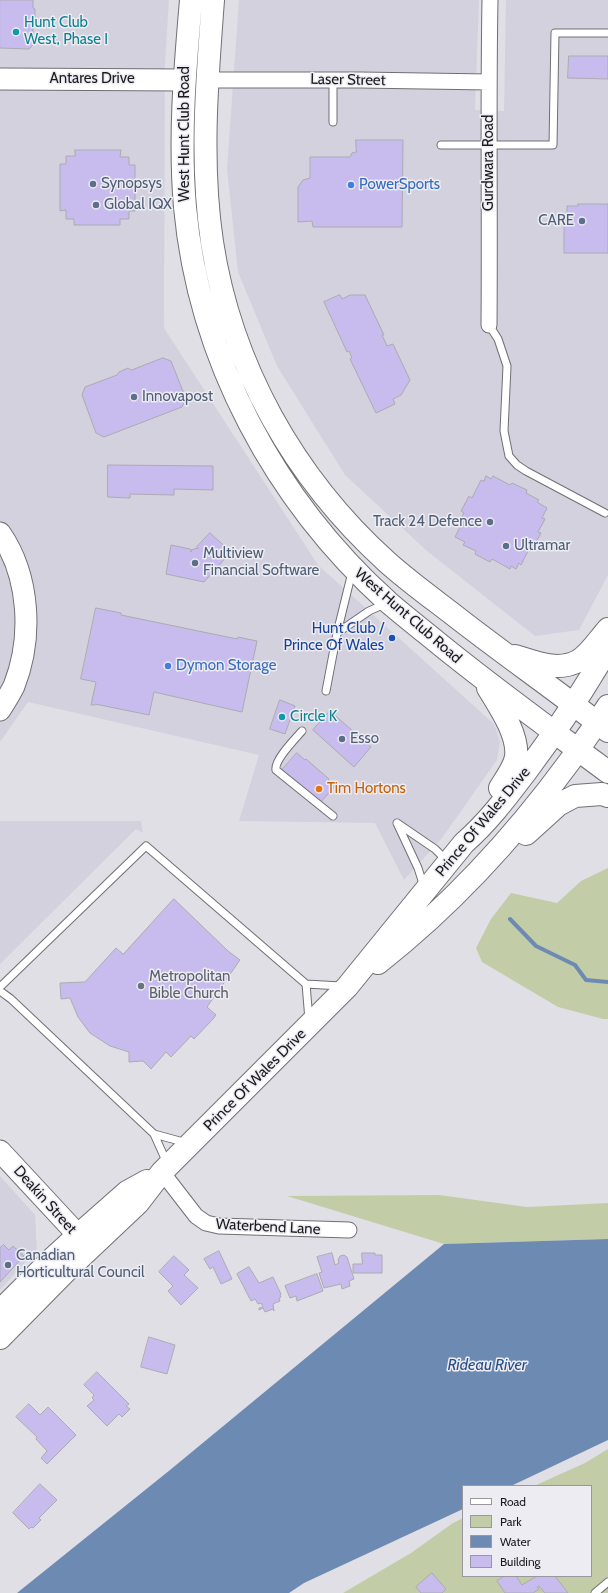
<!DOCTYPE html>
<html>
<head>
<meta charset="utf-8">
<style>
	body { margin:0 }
	#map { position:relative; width:608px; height:1593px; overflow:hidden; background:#e0dfe6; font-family:Cabin,sans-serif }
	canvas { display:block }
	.legend { position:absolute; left:462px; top:1485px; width:130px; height:92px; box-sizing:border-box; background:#eeecf3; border:1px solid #9a989d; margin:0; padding:5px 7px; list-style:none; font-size:12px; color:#1b1a1c }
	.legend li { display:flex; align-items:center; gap:8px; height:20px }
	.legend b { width:20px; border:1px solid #9a989d }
</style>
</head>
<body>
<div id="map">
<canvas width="608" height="1593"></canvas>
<ul class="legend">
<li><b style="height:5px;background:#fff"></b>Road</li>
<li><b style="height:11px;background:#c2cda8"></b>Park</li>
<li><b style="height:11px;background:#6d8ab2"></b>Water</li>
<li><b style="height:11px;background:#c7bced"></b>Building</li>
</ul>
</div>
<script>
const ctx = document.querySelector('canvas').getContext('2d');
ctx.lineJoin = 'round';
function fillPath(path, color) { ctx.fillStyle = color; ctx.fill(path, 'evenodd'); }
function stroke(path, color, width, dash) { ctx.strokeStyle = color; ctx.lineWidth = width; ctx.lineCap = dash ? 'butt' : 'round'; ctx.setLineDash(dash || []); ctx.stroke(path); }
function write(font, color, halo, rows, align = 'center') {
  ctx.font = font + ' Cabin,sans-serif'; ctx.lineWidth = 3; ctx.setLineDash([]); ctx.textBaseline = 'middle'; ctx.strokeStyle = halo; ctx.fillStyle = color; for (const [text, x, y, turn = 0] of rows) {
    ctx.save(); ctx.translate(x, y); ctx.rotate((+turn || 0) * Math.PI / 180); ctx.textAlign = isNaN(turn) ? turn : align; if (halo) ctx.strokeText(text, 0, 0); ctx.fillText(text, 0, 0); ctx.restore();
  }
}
const built = new Path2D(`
	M0 0H169L165 63 164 328 318 565 494 724 500 742 497 760 442 838 404 880 375 823 239 821 259 755 28 702 0 742Z
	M239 0H479L475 110 504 111 506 0H608V575L579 630 535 636 427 551 345 475 277 366 238 272 227 169Z
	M0 821H141L143 833 136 829 0 964Z
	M0 1176 35 1215 37 1249 0 1290Z`);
const green = new Path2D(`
	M608 868V1019H603L558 1007 482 962 476 948 491 919 511 893 557 903 581 881Z
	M439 1195 527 1207 608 1203V1239L444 1244 287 1196Z
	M608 1449V1593H343L411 1553 453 1523 463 1518V1576H591V1486H534L585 1463Z`);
const water = new Path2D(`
	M608 1239V1440L511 1486H463V1509L304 1583 289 1593H17L170 1470 444 1244Z`);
const stream = new Path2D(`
	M510 919 536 946 575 965 586 980 608 982`);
const building = new Path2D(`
	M0 0H33V8L35 9V19L33 20V45L29 49 0 48Z
	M569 56H608V79L568 78Z
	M356 140H403L402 227H313L312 221 298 222V187L303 180 310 178V157H350L352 153 356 152Z
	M75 150H121L120 157H129V165H135V211H129V219H120V225H74V219H66V210L60 211V164H66V156H75Z
	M578 204H608V253H564V220H567V206H578Z
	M340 295 342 299 350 295H365L384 335H382L387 346 393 344 410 380 401 395 393 399 395 404 376 413 350 359 352 358 349 351 347 352 324 302Z
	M163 358 171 361 186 399 182 407 104 437 96 433 82 395 85 387 117 375 119 372 128 368 131 370Z
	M108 465 213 466V490L174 489V495L130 494V498L108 497Z
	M486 476 491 479 493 476 510 485 512 483 527 490 526 493 539 500 537 502 547 508 542 518 545 519 538 532 541 533 533 548 530 547 521 565 519 563 516 569 511 566 510 569 492 559 490 562 475 554 476 551 463 545 465 542 455 537 460 527 457 526 464 513 461 511 469 496 472 498 481 480 484 481Z
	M210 533 231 552 204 582 166 574 171 545 190 549 191 552V550L197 548 198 549 197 547Z
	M96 608 121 613V615L237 639 238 637 257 641 242 712 154 692 149 715 95 704V705H91L96 682 81 679Z
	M280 700 295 706 285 734 270 729Z
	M330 711 371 747 354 767 313 730Z
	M297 753 305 760 306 759 329 779 328 780 335 786 319 804 281 771Z
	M174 899 228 951 240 960 207 1007 216 1015 213 1019 194 1039 191 1036 171 1057 166 1052 151 1069 143 1061 129 1062V1052L110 1046 90 1033 78 1017 70 998 61 999 60 983 85 982 116 948 123 954Z
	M4 1245 9 1250 13 1246 24 1256 0 1282V1248Z
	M219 1251 232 1279 221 1284 213 1267 210 1269 204 1259Z
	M332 1253 335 1265 339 1263 338 1260 340 1256 344 1255 347 1257 354 1279 349 1281 350 1286 342 1289 341 1284 324 1288 319 1273 322 1272 317 1257Z
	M362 1253H375V1255H382V1273H353V1264H362Z
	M174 1256 189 1270 184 1275 198 1288 181 1305 168 1291 173 1286 159 1272Z
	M249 1267 259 1283 273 1277 281 1294 280 1295 281 1297 279 1298 280 1301 273 1304 274 1311 273 1309 265 1312 263 1308 259 1310V1308L263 1307 261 1303 258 1304 255 1299 251 1301 237 1274Z
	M317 1274 323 1291 297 1301 296 1296 290 1298 285 1286Z
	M149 1337 175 1345 167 1374 141 1367Z
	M97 1372 129 1404 126 1406 130 1409 122 1417 119 1414 107 1426 87 1406 94 1400 92 1398 94 1395 84 1385Z
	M29 1404 40 1415 48 1407 76 1435 47 1464 41 1458 47 1451 36 1439 37 1437 16 1417Z
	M40 1484 57 1500 39 1518 41 1520 33 1528 31 1527 29 1529 13 1513Z
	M432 1573 446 1589 442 1593H421L416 1587Z
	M505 1576H516L522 1585 537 1576H555L568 1593H545L539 1586 537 1587 539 1589 533 1593H505L497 1581Z`);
const lane = new Path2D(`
	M333 80V122
	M441 145H553L555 33H608
	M489 325 498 339 507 366 504 431 509 456 517 465 526 471 605 513
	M337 633 369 611 387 603
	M326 691 337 633 352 572
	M302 731C295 739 274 760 276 770L333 816
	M397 823 418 868 424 887
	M397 823 435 849 446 860
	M306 984 309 1020
	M0 987 146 846 306 984 341 986
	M0 991 11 999 154 1134 167 1163
	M154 1134 187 1143
	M595 1593 608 1582`);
const street = new Path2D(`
	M207 80H360L489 82
	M489 325C490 217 488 108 490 0
	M162 1172 196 1216 206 1223 219 1226 349 1230`);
const secondary = new Path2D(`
	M0 79 184 80
	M0 533C30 576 33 638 14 686 10 694 5 702 0 710
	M0 1151 90 1248`);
const primary = new Path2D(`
	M191 0C185 69 179 138 185 207 199 359 275 500 388 602 402 614 417 626 432 638 489 685 549 728 608 772
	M213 0C207 80 200 162 212 242 231 366 294 478 387 562 407 580 429 596 450 612 502 653 556 690 608 731
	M515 656C535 662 558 672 578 661 590 654 599 639 608 629
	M488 688C499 706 519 735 516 757 514 768 506 778 500 788
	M526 834 558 805 575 796 602 794 608 796
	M378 963C452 905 515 836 570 761 583 742 596 725 608 706
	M0 1311 53 1258 77 1236 127 1192 147 1181
	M0 1338 66 1271 138 1203 162 1172 347 987 464 843C488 822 506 798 525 773 555 733 583 692 608 648`);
const markers = [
	[16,32,4,"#0f9aa8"],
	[93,184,4,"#5c6f8a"],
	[351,185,4,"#3f7fe0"],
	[96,205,4,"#5c6f8a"],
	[582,221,4,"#5c6f8a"],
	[134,397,4,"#5c6f8a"],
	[490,522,4,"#5c6f8a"],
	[506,546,4,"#5c6f8a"],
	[195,563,4,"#5c6f8a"],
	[392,638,4,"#1a4fb4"],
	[168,666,4,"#3f7fe0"],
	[282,717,4,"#0f9aa8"],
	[342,739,4,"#5c6f8a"],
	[319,789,4,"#e8710a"],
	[141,986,4,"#6b7280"],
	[8,1265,4,"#5c6f8a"]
];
const cultureNames = [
	["Hunt Club",24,23],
	["West, Phase I",24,40],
	["Circle K",290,717]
];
const streetNames = [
	["Antares Drive",92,79],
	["Laser Street",348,80,1],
	["West Hunt Club Road",185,134,-90],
	["Gurdwara Road",489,163,-90],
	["West Hunt Club Road",408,616,41],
	["Prince Of Wales Drive",483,822,-50],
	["Prince Of Wales Drive",255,1080,-45],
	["Deakin Street",45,1200,48],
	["Waterbend Lane",268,1227,3]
];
const serviceNames = [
	["Synopsys",101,184],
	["Global IQX",104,205],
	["CARE",574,221,"right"],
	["Innovapost",142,397],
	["Track 24 Defence",482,522,"right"],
	["Ultramar",514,546],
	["Multiview",203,554],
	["Financial Software",203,571],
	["Esso",350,739],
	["Canadian",16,1256],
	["Horticultural Council",16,1273]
];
const shopNames = [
	["PowerSports",359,185],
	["Dymon Storage",176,666]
];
const transitNames = [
	["Hunt Club /",384,629],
	["Prince Of Wales",384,646]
];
const foodNames = [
	["Tim Hortons",327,789]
];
const worshipNames = [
	["Metropolitan",149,977],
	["Bible Church",149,994]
];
const waterNames = [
	["Rideau River",487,1365]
];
fillPath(built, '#d3d1de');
fillPath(green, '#c2cda8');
fillPath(water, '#6d8ab2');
stroke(stream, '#6d8ab2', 4);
fillPath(building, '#c7bced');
stroke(building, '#acabb1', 1);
stroke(lane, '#706f74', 9);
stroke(street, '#706f74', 17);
stroke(secondary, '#706f74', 23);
stroke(primary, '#706f74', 24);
stroke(lane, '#fff', 7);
stroke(street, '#fff', 15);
stroke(secondary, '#fff', 21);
stroke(primary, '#fff', 22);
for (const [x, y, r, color] of markers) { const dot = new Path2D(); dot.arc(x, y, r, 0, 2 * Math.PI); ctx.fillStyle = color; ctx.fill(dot); stroke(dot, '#eeecf3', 1.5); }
write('15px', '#0d838f', '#eeecf3', cultureNames, 'left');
write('15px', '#1b1a1c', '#eeecf3', streetNames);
write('15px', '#4e5e75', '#eeecf3', serviceNames, 'left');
write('15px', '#366cbe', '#eeecf3', shopNames, 'left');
write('15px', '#164399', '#eeecf3', transitNames, 'right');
write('15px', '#c56008', '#eeecf3', foodNames, 'left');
write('15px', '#5b616d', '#eeecf3', worshipNames, 'left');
write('italic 16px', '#285085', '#eeecf3', waterNames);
</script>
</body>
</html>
